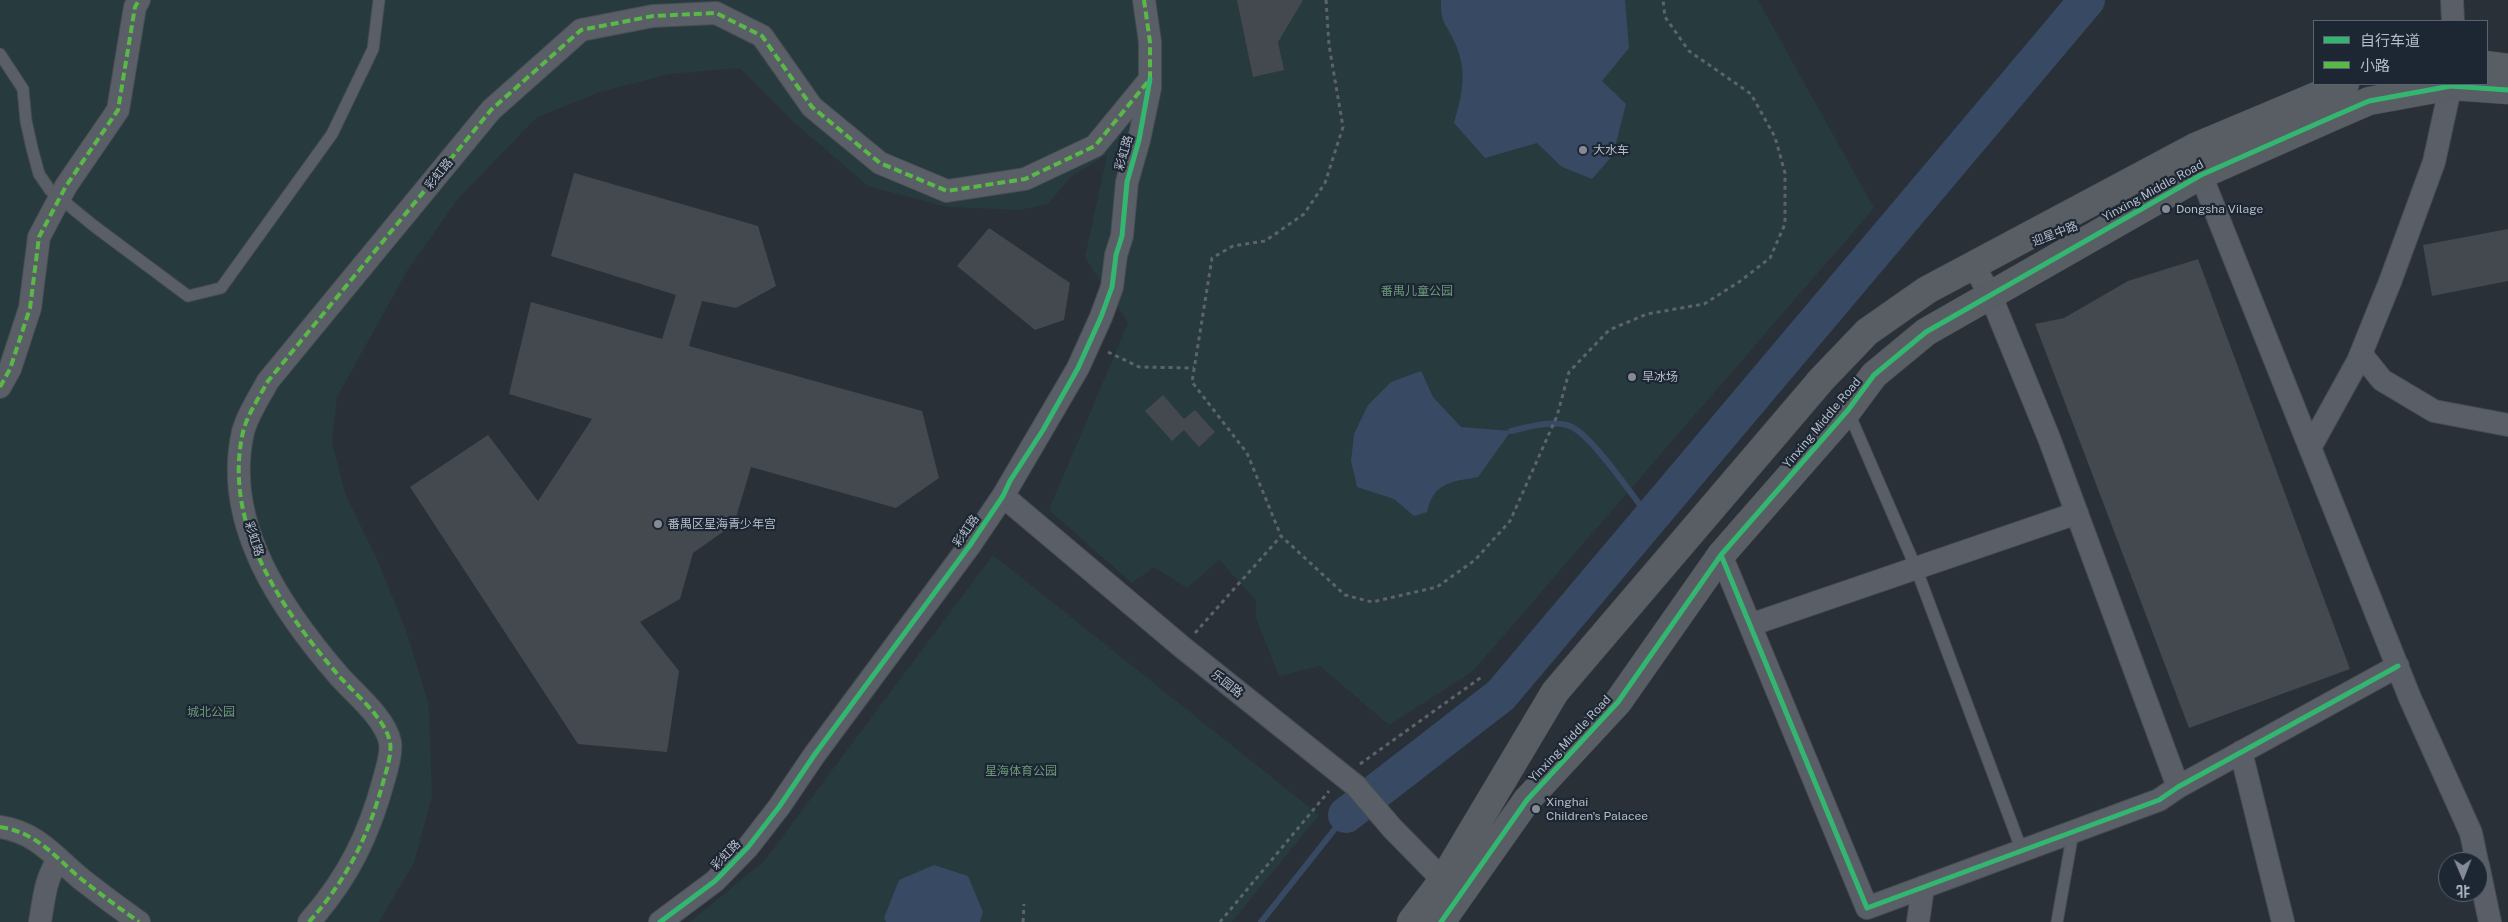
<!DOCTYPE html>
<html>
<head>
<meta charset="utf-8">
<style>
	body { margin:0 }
	#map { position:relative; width:2508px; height:922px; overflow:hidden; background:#2a3038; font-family:"Public Sans","Noto Sans SC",sans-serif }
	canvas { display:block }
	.legend { position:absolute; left:2313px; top:20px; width:175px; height:65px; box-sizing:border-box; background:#1d2633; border:1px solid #59626f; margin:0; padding:6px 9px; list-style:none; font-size:15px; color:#b4bcc9 }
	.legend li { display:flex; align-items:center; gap:10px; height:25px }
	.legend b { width:25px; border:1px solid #59626f }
	.north { position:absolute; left:2438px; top:852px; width:50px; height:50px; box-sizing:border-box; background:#1d2633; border:1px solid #59626f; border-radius:50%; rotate:179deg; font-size:14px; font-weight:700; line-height:20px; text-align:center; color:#b4bcc9 }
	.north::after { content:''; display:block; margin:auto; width:18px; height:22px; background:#848b96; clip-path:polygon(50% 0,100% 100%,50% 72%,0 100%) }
</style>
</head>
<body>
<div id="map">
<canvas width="2508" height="922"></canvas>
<ul class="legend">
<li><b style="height:6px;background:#33b770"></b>自行车道</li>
<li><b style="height:6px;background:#58b947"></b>小路</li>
</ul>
<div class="north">北</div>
</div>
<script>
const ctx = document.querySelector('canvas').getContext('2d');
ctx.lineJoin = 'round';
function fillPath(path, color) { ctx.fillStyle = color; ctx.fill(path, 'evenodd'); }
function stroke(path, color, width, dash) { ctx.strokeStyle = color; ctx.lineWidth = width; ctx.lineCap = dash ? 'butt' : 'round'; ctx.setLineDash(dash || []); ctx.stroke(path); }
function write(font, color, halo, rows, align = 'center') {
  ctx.font = font + ' "Public Sans","Noto Sans SC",sans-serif'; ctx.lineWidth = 4.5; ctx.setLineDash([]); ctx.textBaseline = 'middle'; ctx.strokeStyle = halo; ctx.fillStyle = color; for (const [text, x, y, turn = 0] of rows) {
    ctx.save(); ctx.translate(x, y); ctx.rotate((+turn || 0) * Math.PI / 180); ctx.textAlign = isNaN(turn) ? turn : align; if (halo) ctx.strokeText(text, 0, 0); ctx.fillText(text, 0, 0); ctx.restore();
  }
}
const green = new Path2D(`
	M0 0H1758L1874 208 1472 672 1389 725 1320 666 1279 676 1256 618V600L1219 560 1187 588 1154 567 1132 583 1049 510 1128 323 1085 257 1107 155 1072 176 1048 204 1019 210 947 207 868 186 795 123 740 68 670 74 599 92 536 118 457 200 407 271 337 397 332 443 346 496 377 559 406 630 429 706 432 796 414 863 379 922H0Z
	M993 555 1319 815 1232 922H690L765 860Z`);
const water = new Path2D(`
	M1441 0H1625L1629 48 1602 81 1626 104 1613 155 1592 179 1562 167 1537 143 1485 158 1454 123C1462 95 1468 72 1455 43 1447 24 1440 24 1441 0Z
	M1421 371 1433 397 1461 427 1511 431 1478 477C1451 482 1434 482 1427 512L1414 516 1394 499 1357 487 1351 461 1354 434 1368 405 1391 382Z
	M934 865 968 876 983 912 980 922H886L884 918 899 880Z`);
const stream = new Path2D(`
	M1511 431C1528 427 1554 419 1572 427 1593 437 1634 498 1650 518
	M1261 922 1346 815`);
const river = new Path2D(`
	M1346 815 1501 695 2087 0`);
const building = new Path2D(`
	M1237 0H1303L1278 42 1284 70 1253 77Z
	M574 173 758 226 776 286 736 308 702 301 689 346 922 411 939 478 896 508 751 467 734 524 693 553 680 599 640 622 679 671 667 752 578 744 410 487 488 435 538 501 592 419 509 394 531 302 662 339 676 295 551 256Z
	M989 228 1070 283 1064 320 1035 330 957 266Z
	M2508 229V281L2432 296 2423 245Z
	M2198 259 2350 669 2189 728 2035 324 2064 318 2128 281Z
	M1163 395 1184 419 1195 410 1215 432 1199 447 1184 430 1172 441 1145 411Z`);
const path = new Path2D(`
	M1326 0 1329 45 1343 127 1325 183 1304 214 1265 241 1233 246 1212 258 1192 382 1247 453 1281 536 1345 595 1372 602 1437 587 1475 560 1510 521 1557 416 1569 372 1609 330 1647 314 1704 304 1739 282 1770 258 1785 224V173L1775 137 1751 94 1689 51 1665 17 1663 0
	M1108 352 1139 367 1194 368
	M1195 633 1281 536
	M1360 764 1483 676
	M1023 922 1024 904
	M1220 922 1329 791`);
const lane = new Path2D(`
	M0 54 23 89 26 121 32 148 39 174 50 190 94 226 188 296 221 288 332 134 373 49 379 0
	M1848 411 1916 568 2022 851
	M2057 922 2073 832`);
const street = new Path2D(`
	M2452 0 2453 21
	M2201 175 2410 698 2471 833 2477 862
	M1973 265 1990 294 2049 438 2178 787
	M2361 354 2382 380 2434 411 2508 425
	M0 387 10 369 30 308 39 237 66 186 118 110 135 7 139 0
	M2311 446 2358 361 2390 282 2434 162 2451 84
	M1003 496 1182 647 1356 786 1392 828 1443 880
	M1721 555 1867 908 2159 800 2178 787 2398 666
	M1750 625 2077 513
	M2241 752 2283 922
	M0 827C36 832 54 856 80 878 99 893 119 908 139 922
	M2478 865 2490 922
	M40 922C44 899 45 878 59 859
	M309 922C348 878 369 835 384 779 387 769 392 752 390 742 385 718 355 694 339 676 282 610 222 524 243 432 247 415 260 396 268 381L491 110 581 30 653 16 716 13 762 36 812 107 880 163 947 191 1025 179 1095 146 1150 79
	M660 922 715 881 748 847 779 807 815 754 970 545 1003 496 1078 368 1101 317 1112 287 1116 255 1122 236 1127 182 1139 140 1150 88V42L1144 0
	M1918 922 1923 887`);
const secondary = new Path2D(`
	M2487 65 2508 68
	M1411 922 1443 880 1555 692 1822 379 1867 332 1927 290 2195 147 2345 84
	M1441 922 1527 800 1618 702 1721 555 1848 410 1874 375 1926 332 2201 175 2332 117 2369 101 2451 86 2508 90`);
const quiet = new Path2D(`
	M0 387 10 369 30 308 39 237 66 186 118 110 135 7 139 0
	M0 827C36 832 54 856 80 878 99 893 119 908 139 922
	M309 922C348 878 369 835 384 779 387 769 392 752 390 742 385 718 355 694 339 676 282 610 222 524 243 432 247 415 260 396 268 381L491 110 581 30 653 16 716 13 762 36 812 107 880 163 947 191 1025 179 1095 146 1150 79V42L1144 0`);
const cycleway = new Path2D(`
	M1721 555 1867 908 2159 800 2178 787 2398 666
	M660 922 715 881 748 847 779 807 815 754 970 545 1003 496 1010 481 1043 430 1078 368 1101 317 1112 287 1116 255 1122 236 1127 182 1139 140 1150 79
	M1441 922 1527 800 1618 702 1721 555 1848 410 1874 375 1926 332 2201 175 2332 117 2369 101 2451 86 2508 90`);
const markers = [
	[1583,150,5,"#848b96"],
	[2166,209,5,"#848b96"],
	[1632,377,5,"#848b96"],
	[658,524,5,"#848b96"],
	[1536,809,5,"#848b96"]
];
const poiNames = [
	["大水车",1593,150],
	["Dongsha Vilage",2176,209],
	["旱冰场",1642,377],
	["番禺区星海青少年宫",668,524],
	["Xinghai",1546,802],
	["Children's Palacee",1546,816]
];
const streetNames = [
	["彩虹路",1124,153,-74],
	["彩虹路",439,174,-51],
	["Yinxing Middle Road",2153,191,-29],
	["迎星中路",2055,234,-21],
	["Yinxing Middle Road",1822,423,-50],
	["彩虹路",966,531,-55],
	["彩虹路",254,539,72],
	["乐园路",1227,684,38],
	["Yinxing Middle Road",1570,739,-47],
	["彩虹路",726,855,-46]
];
const parkNames = [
	["番禺儿童公园",1417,291],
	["城北公园",211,712],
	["星海体育公园",1021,771]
];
fillPath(green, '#273a3e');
fillPath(water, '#384963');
stroke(stream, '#384963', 6);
stroke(river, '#384963', 36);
fillPath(building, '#444950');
stroke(lane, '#484c53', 13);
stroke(street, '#484c53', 24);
stroke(secondary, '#484c53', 29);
stroke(path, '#5d636a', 3, [4, 4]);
stroke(lane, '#5a5e66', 11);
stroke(street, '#5a5e66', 22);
stroke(secondary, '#595d64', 28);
stroke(quiet, '#58b947', 4, [8, 4]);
stroke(cycleway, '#33b770', 5);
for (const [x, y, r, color] of markers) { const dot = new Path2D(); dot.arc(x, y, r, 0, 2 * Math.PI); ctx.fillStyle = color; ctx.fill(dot); stroke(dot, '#1d2633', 2); }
write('12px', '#b4bcc9', '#1d2633', poiNames, 'left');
write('12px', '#b4bcc9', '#1d2633', streetNames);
write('12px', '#6b9a76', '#1d2633', parkNames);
</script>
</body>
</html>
